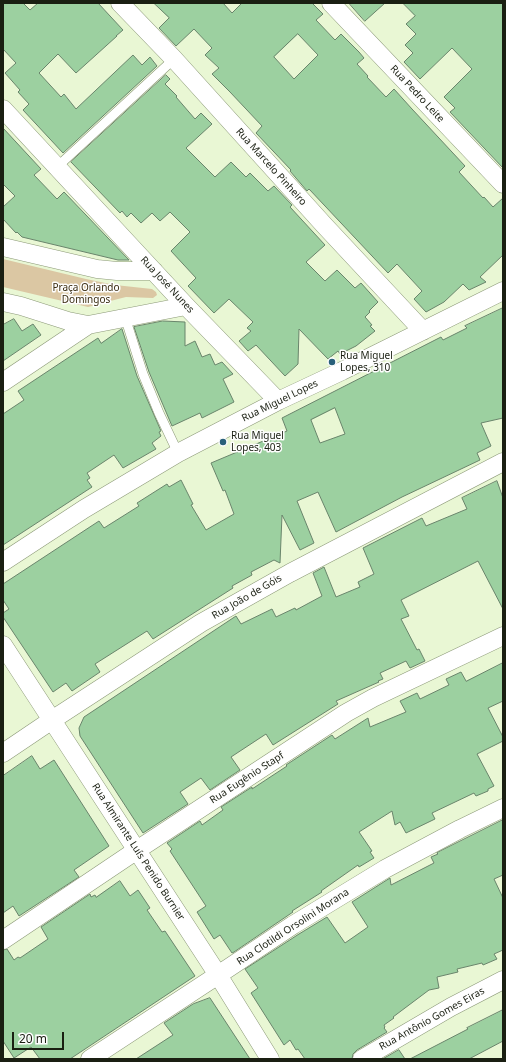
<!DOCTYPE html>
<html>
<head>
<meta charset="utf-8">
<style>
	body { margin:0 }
	#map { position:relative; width:506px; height:1062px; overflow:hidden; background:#e9f7d4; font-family:"Noto Sans",sans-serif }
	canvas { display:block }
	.frame { position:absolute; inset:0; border:4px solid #1a1f12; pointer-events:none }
	.scale { position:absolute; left:12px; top:1032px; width:52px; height:18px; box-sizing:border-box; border:2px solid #1a1f12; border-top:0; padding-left:5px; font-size:12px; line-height:14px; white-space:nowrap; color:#1a1f12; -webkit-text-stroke:3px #fefefe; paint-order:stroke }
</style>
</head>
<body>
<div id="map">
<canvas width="506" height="1062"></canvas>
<div class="frame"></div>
<div class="scale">20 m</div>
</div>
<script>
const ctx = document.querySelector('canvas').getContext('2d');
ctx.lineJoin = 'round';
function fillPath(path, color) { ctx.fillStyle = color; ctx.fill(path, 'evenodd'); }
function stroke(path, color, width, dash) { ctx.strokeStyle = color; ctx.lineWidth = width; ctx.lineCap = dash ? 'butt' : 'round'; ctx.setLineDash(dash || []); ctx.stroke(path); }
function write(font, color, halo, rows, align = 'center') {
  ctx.font = font + ' "Noto Sans",sans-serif'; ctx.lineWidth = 3; ctx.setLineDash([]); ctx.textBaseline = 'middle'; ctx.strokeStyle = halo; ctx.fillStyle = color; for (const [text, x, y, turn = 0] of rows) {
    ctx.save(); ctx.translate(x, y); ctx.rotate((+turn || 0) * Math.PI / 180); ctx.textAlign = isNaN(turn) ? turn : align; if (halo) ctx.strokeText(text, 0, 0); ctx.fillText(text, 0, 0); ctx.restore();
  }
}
const green = new Path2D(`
	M3 259 86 279 115 285 152 289 156 292 157 295 153 298 126 297 118 299 88 307 3 287Z`);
const building = new Path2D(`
	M3 3H23L30 10 38 3H98L123 30 116 36H117L76 73 58 54 39 73 61 97 64 94 76 109 133 55 142 65 150 57 157 66 63 153 23 110 29 104 18 92 20 90 5 73 16 63 3 49Z
	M154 3H223L232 13 242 3H312L323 14 316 20 335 40 341 34 359 52 364 58 357 64 368 76 367 77 386 97 394 89 412 109 465 166 459 172 483 198 484 197 493 207 503 198V255L480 277 486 282 469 290 463 284 444 302 426 312 414 299 422 291 397 264 388 273 309 189 307 191 290 171 291 170 256 133 262 126 230 92 212 74 219 68 205 55 212 48 194 29 176 46 159 28 169 18ZM298 34 318 55 294 79 274 57Z
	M349 3H385L365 21Z
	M403 3H503V168L450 112 455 108 444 97 472 69 452 48 420 79 404 62 413 53 405 45 416 34 406 24 415 16Z
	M166 75 170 79 165 84 177 96 176 97 195 119 201 113 212 124 186 148 215 177 231 162 246 177 250 173 268 191 274 186 292 205 290 207 325 245 306 262 325 281 337 270 355 288 361 283 378 302 369 311 370 312 365 317 372 325 370 326 375 331 356 346 340 354 338 351 328 359 299 329 298 364 285 376 256 345 248 351 239 341 251 331 247 328 253 322 229 299 214 313 188 286 196 278 171 251 190 232 170 212 160 221 152 213 141 223 131 213 127 217 122 211 120 213 71 162Z
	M3 128 41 169 34 175 57 199 64 192 129 260H118L22 237 17 232 16 233 3 219V207L15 196 3 184Z
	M503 308V418L481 423 491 446 477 453 480 460 402 497 336 532 318 492 297 501 314 543 300 550 282 515 280 563 274 560 251 572 252 575 232 586 233 588 153 639 147 631 95 664 100 672 72 691 66 683 53 692 3 617V613L9 609 3 600V584L99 521 104 528 139 506 137 503 167 484 169 487 181 480 193 504 191 505 206 530 234 514 225 490 223 491 211 463 287 431 282 418 441 337 443 340 467 328 465 326ZM335 408 345 434 320 443 311 420Z
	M14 319 22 331 33 324 41 335 3 361V325Z
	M163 321 185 322V346L195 341 202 357 210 354 215 365 222 362 233 374 223 379 234 402 202 418 200 413 172 426 149 372 134 327Z
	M122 329 137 376 161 431 159 432 161 436 152 443 156 449 123 468 114 455 87 473 90 478 87 480 92 487 3 545V414L24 400 18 391 98 338 101 343Z
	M497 481 503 498V609L478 561 401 600 409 616 401 619 417 650 419 649 425 661 410 668 406 661 380 673 383 679 378 681 379 682 336 701 338 704 273 745 266 734 231 757 240 770 210 790 201 778 180 792 188 804 143 833 80 736 79 728 84 717 236 616 241 624 272 609 276 617 295 608 296 610 322 596 313 573 324 567 336 597 360 587 358 582 374 574 363 548 422 518 426 526 467 509 462 498Z
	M503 663V701L488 708 503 737V741L477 754 494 786 488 789V791L476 796 474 793 432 813 435 819 406 833 400 822 395 825 392 811 359 832 372 851 370 852 374 858 359 867 358 865 321 891 322 892 292 911 293 912 234 952 232 953 220 935 214 939 197 912 206 906 204 903 170 851 172 849 167 843 200 821 202 825 223 810 221 807 252 787V789L287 766 286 765 332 735 335 739 368 718 370 727 406 712 400 701 417 693 420 699 449 685 446 679 461 672 466 681Z
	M32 756 40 769 54 760 109 846 74 870 79 877 19 916 13 906 3 913V776Z
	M503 820V875L494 879 503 898V950L494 954 497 959 483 965 482 963 457 969 458 972 437 977 439 988 429 990 393 1017 394 1018 384 1025 385 1027 384 1028 387 1032 357 1050 353 1054 352 1059H305L298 1049 296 1050 290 1040 284 1045 251 993 258 988 245 969 299 934 327 917 345 943 368 927 352 902 390 878 391 885 434 863 431 857 438 854 437 853Z
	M120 881 130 896 138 890 150 908 147 910 162 932 165 931 195 976 70 1059H40L31 1047 14 1058 3 1041V950L7 949 14 960 18 957 20 958 48 939 41 927 90 894 91 897 95 895 96 897Z
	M210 998 250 1059H136L173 1035 164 1023 193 1004Z
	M503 1010V1041L469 1059H410L468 1029 467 1028Z
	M399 1050 405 1059H383Z`);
const service = new Path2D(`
	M57 167 174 59
	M125 317 143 374 159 413 178 453`);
const minor = new Path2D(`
	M120 3 174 59 324 225 423 331
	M331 3 503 184
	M3 109 186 306 278 401
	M3 247 97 269 117 271H154
	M3 302 21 306 68 321 88 325 186 306
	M3 382 88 325
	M3 562 84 509 178 453 278 401 342 371 503 291
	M3 645 218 975 270 1059
	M3 753 52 720 201 623 290 573 503 462
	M3 940 137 850 346 713 373 698 503 636
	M90 1059 218 975 293 925 385 869 460 829 503 808
	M362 1059 451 1007 503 980`);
const markers = [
	[332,362,4,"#29607a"],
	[223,442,4,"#29607a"]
];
const streetNames = [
	["Rua Pedro Leite",417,94,47],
	["Rua Marcelo Pinheiro",271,167,48],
	["Rua José Nunes",167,285,47],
	["Rua Miguel Lopes",280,401,-26],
	["Rua João de Góis",247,597,-30],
	["Rua Eugênio Stapf",247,778,-33],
	["Rua Almirante Luís Penido Burnier",138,852,57],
	["Rua Clotildi Orsolini Morana",293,927,-33],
	["Rua Antônio Gomes Eiras",432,1019,-29]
];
const parkNames = [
	["Praça Orlando",86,288],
	["Domingos",86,300]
];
const poiNames = [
	["Rua Miguel",340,356],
	["Lopes, 310",340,368],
	["Rua Miguel",231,436],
	["Lopes, 403",231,448]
];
fillPath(green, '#dbc7a3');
fillPath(building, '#9cd0a0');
stroke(building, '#69846b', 1);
stroke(service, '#8c9978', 10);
stroke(minor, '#8c9978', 19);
stroke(service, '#fff', 9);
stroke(minor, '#fff', 18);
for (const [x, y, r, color] of markers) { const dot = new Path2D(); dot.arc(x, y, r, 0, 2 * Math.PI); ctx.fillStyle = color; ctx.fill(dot); stroke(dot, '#fefefe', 1.5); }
write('10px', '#1a1f12', '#fefefe', streetNames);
write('10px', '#392b10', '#fefefe', parkNames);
write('10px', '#1a1f12', '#fefefe', poiNames, 'left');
</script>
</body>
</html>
